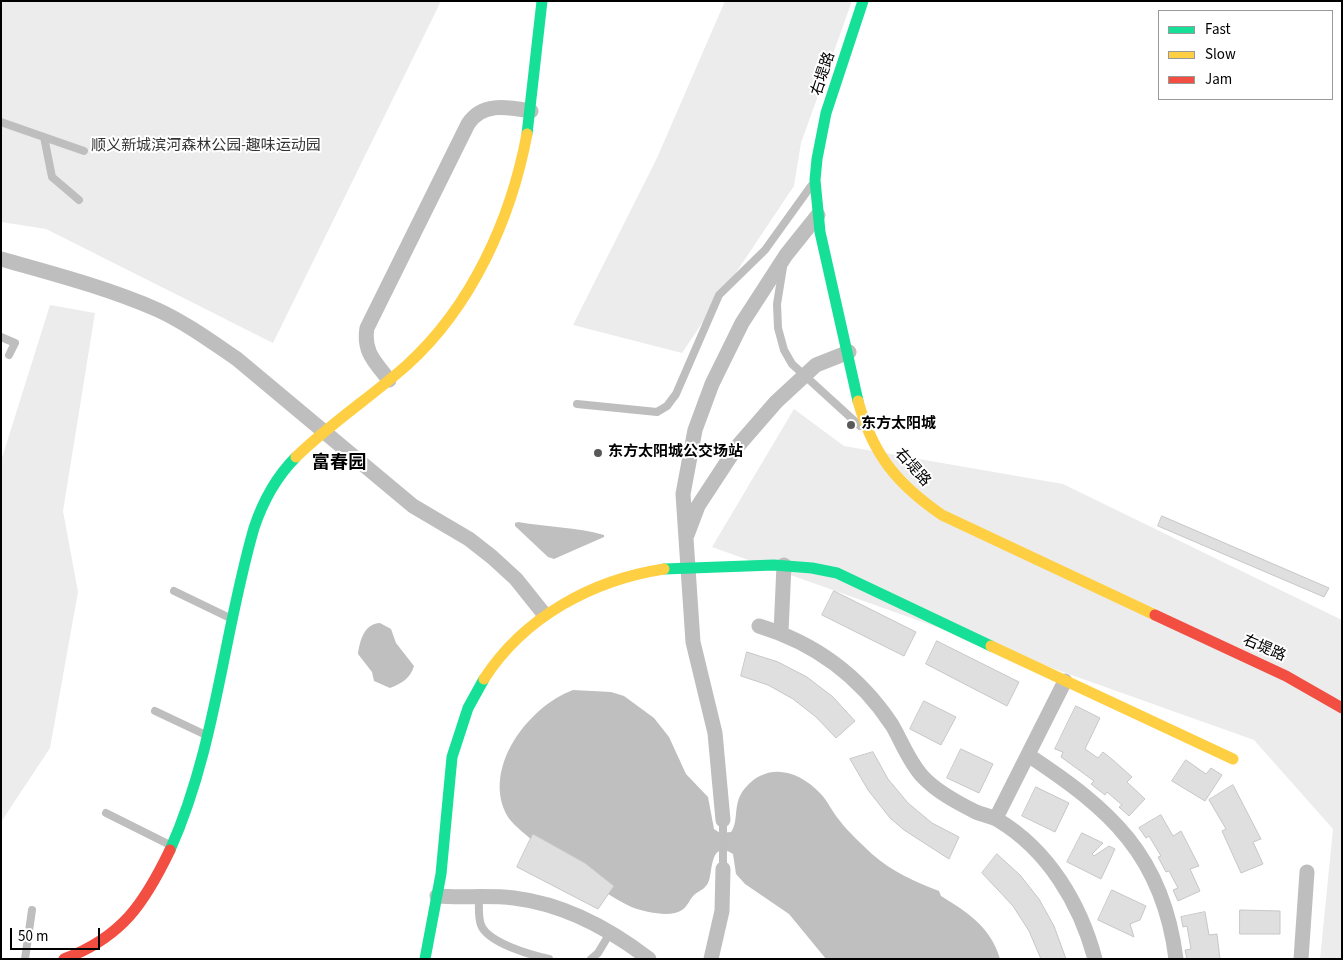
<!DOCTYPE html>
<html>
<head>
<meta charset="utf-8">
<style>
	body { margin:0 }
	#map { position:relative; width:1343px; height:960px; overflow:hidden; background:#fff; font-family:"Source Sans 3",sans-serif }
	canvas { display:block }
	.frame { position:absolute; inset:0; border:2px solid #000; pointer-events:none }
	.legend { position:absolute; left:1158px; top:10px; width:175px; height:90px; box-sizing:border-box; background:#fff; border:1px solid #999; margin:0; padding:6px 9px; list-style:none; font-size:15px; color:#000 }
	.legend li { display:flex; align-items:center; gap:10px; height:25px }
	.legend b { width:25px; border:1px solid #999 }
	.scale { position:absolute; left:10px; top:928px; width:90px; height:22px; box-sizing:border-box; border:2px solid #000; border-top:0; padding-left:6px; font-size:15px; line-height:18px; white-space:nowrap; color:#000; -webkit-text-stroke:4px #fff; paint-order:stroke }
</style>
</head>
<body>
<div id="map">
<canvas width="1343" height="960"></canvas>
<div class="frame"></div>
<ul class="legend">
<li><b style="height:6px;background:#16e098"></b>Fast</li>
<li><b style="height:6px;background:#ffcf43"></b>Slow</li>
<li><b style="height:6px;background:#f24e42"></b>Jam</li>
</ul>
<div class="scale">50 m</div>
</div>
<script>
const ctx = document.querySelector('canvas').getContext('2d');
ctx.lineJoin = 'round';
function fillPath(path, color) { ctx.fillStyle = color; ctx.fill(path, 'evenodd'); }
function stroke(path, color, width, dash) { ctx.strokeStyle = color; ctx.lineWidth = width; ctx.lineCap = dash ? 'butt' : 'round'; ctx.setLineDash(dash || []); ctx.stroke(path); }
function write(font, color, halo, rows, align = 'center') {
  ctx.font = font + ' "Source Sans 3","Noto Sans SC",sans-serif'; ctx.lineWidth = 4; ctx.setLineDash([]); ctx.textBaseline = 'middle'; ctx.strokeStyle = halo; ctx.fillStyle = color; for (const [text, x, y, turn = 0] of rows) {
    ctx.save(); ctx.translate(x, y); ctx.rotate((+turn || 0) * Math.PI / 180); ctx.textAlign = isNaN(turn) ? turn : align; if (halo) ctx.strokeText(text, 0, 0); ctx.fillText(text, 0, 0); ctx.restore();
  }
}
const green = new Path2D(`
	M1 1H441L273 343 46 229 1 222Z
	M725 1H852L801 143 794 186 682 353 573 325 657 158Z
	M50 305 95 313 63 511 78 592 50 748 1 822V461Z
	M794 409 844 446 1063 484 1342 620V959H1320L1333 829 1254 740 712 547Z`);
const water = new Path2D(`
	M518 522C547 527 576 527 604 535V537L554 559 548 557 515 526V523Z
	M380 623 391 629 396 643 414 666C410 679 402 683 390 688L374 681 372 672 358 654C360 640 364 624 380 623Z
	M573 690 611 692 624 696 654 718 669 737 686 774 708 797 714 829 720 833 731 832C740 820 731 802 747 786 769 762 799 771 820 793 828 801 832 812 840 821 849 833 861 843 872 854 891 871 915 882 939 891L941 896C967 912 991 927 1000 959H826L789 914 745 884 736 874 733 854C709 838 713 875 708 883 705 889 699 891 694 895 690 899 687 907 682 910 671 918 646 912 634 908 612 900 520 836 508 817 480 769 529 706 573 690Z`);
const building = new Path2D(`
	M1162 516 1329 588 1324 597 1158 526Z
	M834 591 916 632 904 656 822 615Z
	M937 641 1019 682 1007 706 926 664Z
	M747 652 778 662 807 677 833 697 855 721 836 738 816 717 793 699 768 685 741 676Z
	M924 701 956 717 941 745 910 729Z
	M1076 706 1100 718 1085 749 1098 758 1103 752 1113 760 1132 777 1127 782 1145 799 1129 816 1119 807 1122 805 1107 792 1105 795 1091 784 1094 781 1061 757 1063 752 1055 749Z
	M961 749 993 764 979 793 947 778Z
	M873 752 888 779 908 803 932 823 959 837 949 859 904 830 890 818 868 790 850 759Z
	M1186 760 1206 774 1211 768 1222 775 1205 801 1172 781Z
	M1233 785 1261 839 1253 842 1263 864 1241 873 1222 831 1226 829 1209 800Z
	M1036 787 1069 803 1055 832 1022 816Z
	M1161 815 1173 836 1181 831 1199 866 1190 869 1200 891 1178 901 1173 890 1178 888 1169 871 1166 872 1158 857 1161 856 1149 836 1146 838 1139 828Z
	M1082 833 1103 843 1092 854 1094 856 1109 846 1115 849 1101 879 1067 862Z
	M533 834 585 863 614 886 598 909 517 867Z
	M997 854 1020 875 1039 899 1054 926 1066 959H1041L1029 931 1013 906 982 873Z
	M1112 890 1146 906 1140 920 1130 924 1134 937 1098 920Z
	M1240 910 1280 911V934H1240Z
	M1205 912 1209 935 1217 934 1220 959H1187L1185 950 1191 949 1187 926 1183 927 1181 917Z`);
const lane = new Path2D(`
	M1 122 84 151
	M44 137 52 177 79 200
	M783 267 777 304 778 328 784 350 792 364 860 426
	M1 337 15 343 9 355
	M577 404 657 412 667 406 676 394 719 295 765 250 811 186
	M174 591 232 619
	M155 711 208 736
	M106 813 172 846
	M723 869V820
	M479 898C479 906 478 917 481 925 488 943 531 955 549 959
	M25 959 32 910
	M591 959 598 953 610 933`);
const street = new Path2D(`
	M1 259C54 274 108 288 158 310 186 323 212 342 237 359L413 506 469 539 492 557 516 579 544 614
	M389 380C375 362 363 352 367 328L468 124C482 102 507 107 531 111
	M687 535 698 506 736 448 776 402 816 365 849 352
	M759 626C815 643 859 675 892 725 902 742 909 762 923 777 937 792 958 803 976 812 983 815 991 816 998 820 1048 850 1080 903 1095 959
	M781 632 784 565
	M1028 755C1110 809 1163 855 1176 959
	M996 818 1065 681
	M723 820 715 733 693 642 683 494 695 430 712 384 742 323 786 255 818 215
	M437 896C462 898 488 895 514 898 563 904 610 929 649 959
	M711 959 722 911 723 869
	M1301 959 1307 872`);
const fast = new Path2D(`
	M527 134 542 1
	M858 401 820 232 815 180 817 159 826 113 863 1
	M664 569 774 565 812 568 837 573 991 646
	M170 850C216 747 223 635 254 528 263 501 276 477 296 457
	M425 959 441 874 452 757 468 708 484 679`);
const slow = new Path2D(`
	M858 401C873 455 897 484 942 515L1155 615
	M296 457C331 423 371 397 407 365 472 306 511 219 527 134
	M991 646 1233 759
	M484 679C524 617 592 580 664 569`);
const jam = new Path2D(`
	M1155 615 1286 676 1342 708
	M64 959C122 937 144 904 170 850`);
const markers = [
	[851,425,5,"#595959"],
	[598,453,5,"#595959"]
];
const streetNames = [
	["右堤路",824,74,-72],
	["右堤路",912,468,48],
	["右堤路",1264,649,23]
];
const parkNames = [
	["顺义新城滨河森林公园-趣味运动园",206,147]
];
const poiNames = [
	["东方太阳城",861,425],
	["东方太阳城公交场站",608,453]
];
const quarterNames = [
	["富春园",339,464]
];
fillPath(green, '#ececec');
fillPath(water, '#bfbfbf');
fillPath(building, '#dfdfdf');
stroke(building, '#c7c7c7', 1);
stroke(lane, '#bebebe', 8);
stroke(street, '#bebebe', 15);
stroke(fast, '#16e098', 11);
stroke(slow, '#ffcf43', 11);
stroke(jam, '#f24e42', 11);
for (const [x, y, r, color] of markers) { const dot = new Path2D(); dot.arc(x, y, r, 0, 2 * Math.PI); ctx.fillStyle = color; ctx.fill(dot); stroke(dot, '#fff', 2); }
write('15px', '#000', '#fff', streetNames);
write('15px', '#333', '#fff', parkNames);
write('bold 15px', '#000', '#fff', poiNames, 'left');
write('bold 18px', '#000', '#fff', quarterNames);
</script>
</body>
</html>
